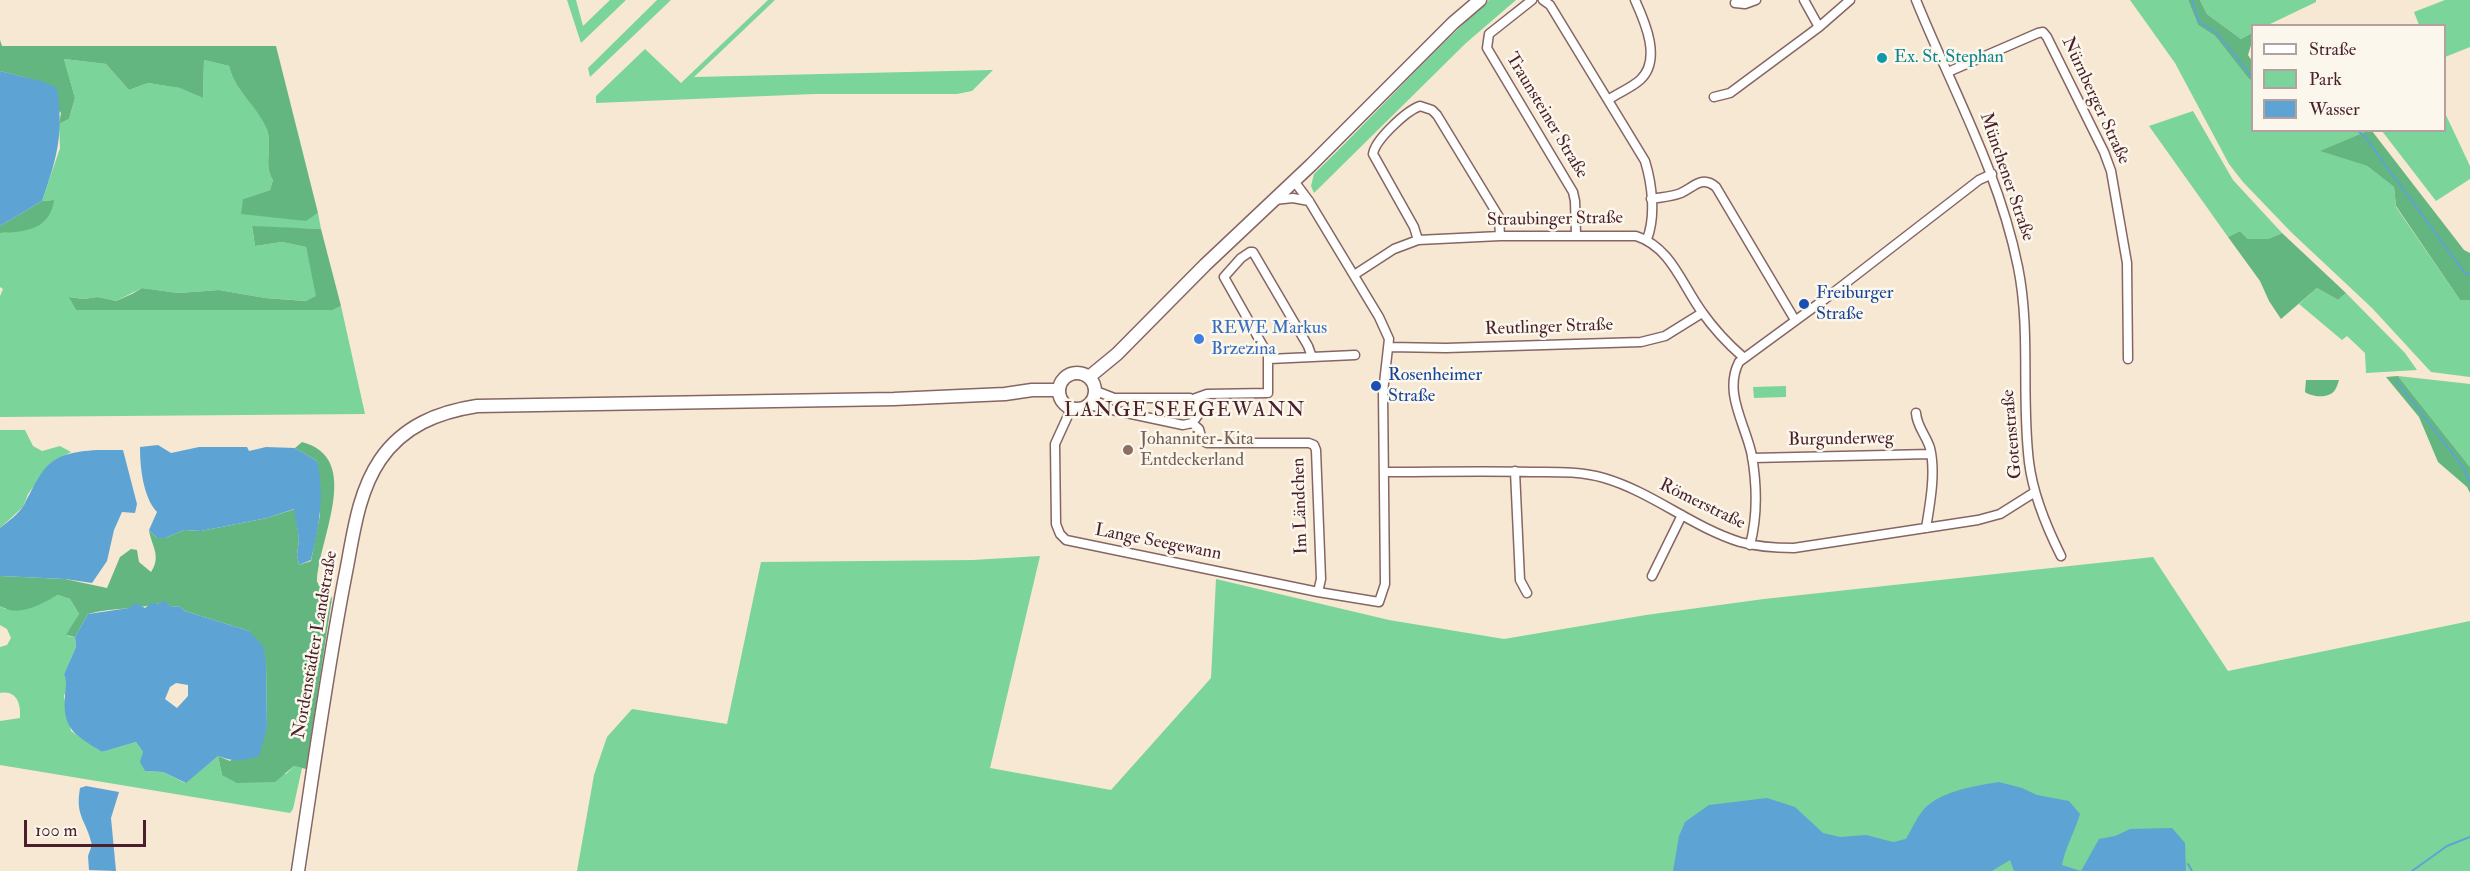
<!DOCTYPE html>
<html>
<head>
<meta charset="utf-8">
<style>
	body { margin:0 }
	#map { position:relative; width:2470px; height:871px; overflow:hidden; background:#f6e8d2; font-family:"IM FELL Double Pica",serif }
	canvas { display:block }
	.legend { position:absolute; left:2251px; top:24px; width:195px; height:108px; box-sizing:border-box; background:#fbf7ec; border:2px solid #b4a19f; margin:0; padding:8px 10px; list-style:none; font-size:18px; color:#4a1f2b }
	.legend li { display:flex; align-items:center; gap:12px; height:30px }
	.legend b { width:30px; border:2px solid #b4a19f }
	.scale { position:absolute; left:24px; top:820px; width:122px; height:27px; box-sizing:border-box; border:3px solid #4a1f2b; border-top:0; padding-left:8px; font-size:18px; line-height:21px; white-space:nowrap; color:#4a1f2b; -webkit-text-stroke:4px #fbf7ec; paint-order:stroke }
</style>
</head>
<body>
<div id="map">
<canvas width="2470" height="871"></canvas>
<ul class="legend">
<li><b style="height:8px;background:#fff"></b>Straße</li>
<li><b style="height:16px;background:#7bd499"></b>Park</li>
<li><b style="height:16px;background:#5da4d4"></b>Wasser</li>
</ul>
<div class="scale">100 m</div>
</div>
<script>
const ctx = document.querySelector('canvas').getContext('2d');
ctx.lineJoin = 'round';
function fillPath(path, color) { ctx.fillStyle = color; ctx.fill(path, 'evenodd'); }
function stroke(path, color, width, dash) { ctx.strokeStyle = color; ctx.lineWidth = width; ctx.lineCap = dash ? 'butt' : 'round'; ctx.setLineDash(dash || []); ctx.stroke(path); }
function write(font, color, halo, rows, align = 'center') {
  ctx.font = font + ' "IM FELL Double Pica",serif'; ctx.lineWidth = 5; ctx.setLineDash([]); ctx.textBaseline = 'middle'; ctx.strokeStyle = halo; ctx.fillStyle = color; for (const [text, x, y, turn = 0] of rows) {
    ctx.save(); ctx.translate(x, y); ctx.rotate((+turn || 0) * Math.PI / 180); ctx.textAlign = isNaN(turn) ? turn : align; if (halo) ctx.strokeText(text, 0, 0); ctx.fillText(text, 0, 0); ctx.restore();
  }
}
const green = new Path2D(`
	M567 0H576L583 26 610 0H626L581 43Z
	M657 0H671L590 77 588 68Z
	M768 0H775L694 77 993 70 972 91 957 94H814L596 103V96L645 49 681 83Z
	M1489 0H1516L1466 43 1314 193 1311 186 1314 174C1373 117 1428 55 1489 0Z
	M2130 0H2188L2198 25 2215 36 2248 78 2252 81V130L2367 131 2321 151 2367 166 2394 187 2396 207 2460 300H2470V377L2431 372 2372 308 2291 232 2243 182 2229 164 2175 63Z
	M2200 0H2316V2L2268 25 2252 26V33L2241 39 2207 14Z
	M2445 0H2470V47L2445 57 2444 26 2419 25 2414 12Z
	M64 59 106 64 129 90 148 83 181 88 203 98 204 60 229 66C235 92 259 106 267 130 273 148 263 165 273 180L270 190 243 199 305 221 318 213 321 229 252 227 255 246 282 242 306 247 317 296 307 301 265 298 219 290 178 293 142 288 116 301 98 297 83 299 70 297 76 310H333L341 306 365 414 0 417V296L3 289 0 287V233H6L53 200 42 201 60 148 59 124 69 119 75 98Z
	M2193 111 2233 180 2282 233 2268 239H2248L2240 231 2228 237 2149 126Z
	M2445 113 2470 166V179L2436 201 2382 131 2444 130Z
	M2317 288 2338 300 2346 293 2405 353 2417 370 2366 373 2365 353 2347 336 2342 340 2299 304Z
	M2398 376 2470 384V467Z
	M1786 386V397L1754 398 1753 387Z
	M0 430H25L33 446 42 451 60 446 71 452 52 462 28 494 23 507 0 528Z
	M1040 556 990 768 1111 790 1211 678 1216 579 1389 620 1504 639 1646 615 1764 599 2153 557 2228 671 2470 621V871H577L594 775 607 737 632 709 727 724 761 562 973 560Z
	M58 595 70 599 79 614 67 636 75 637 76 647 64 674 68 684 64 696 71 731 102 752 136 742 143 752 145 771 163 772 185 783 218 756 222 775 286 774 294 766 302 768 293 809 290 813 0 765V721L20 718C21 704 17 690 0 693V647L7 645 11 638 7 629 0 625V606L5 609 42 603Z`);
const forest = new Path2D(`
	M2188 0H2200L2207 14 2241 39 2252 33V42L2248 55 2252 61V81L2248 78 2215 36 2198 25Z
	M0 40 2 46H276L318 213 306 221 241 214 243 199 270 190 273 180C263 165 273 148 267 130 258 106 235 92 229 66L204 60 203 98 180 88 148 83 129 90 106 64 64 59 75 98 69 119 59 124 61 113 27 78 0 71Z
	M2367 131H2372L2464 250 2470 253V300H2460L2396 206 2394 187 2367 166 2320 151Z
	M54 200C50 229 27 232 0 233V226L42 201Z
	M252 226 321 229 341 306 333 310H76L69 297 83 299 98 297 116 301 132 294 142 288 178 293 219 290 265 298 306 301 316 296 306 247 282 242 255 246Z
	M2240 231 2248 239H2268L2282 233 2346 293 2338 300 2317 288 2281 319 2269 301 2260 281 2228 237Z
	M2398 376 2470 467V493L2467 487 2438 462 2419 417 2386 377Z
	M2306 380H2339C2338 383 2337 387 2335 390 2329 399 2312 397 2305 392Z
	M302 442C364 458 318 540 317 582L332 598 306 769 294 766 275 782 237 783 222 775 218 756 230 761 267 728 266 662 249 631 185 611 179 606 172 607 164 602C139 610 113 607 88 614L75 637 66 635 79 614 70 599 58 595C41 604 19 618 0 606V576L65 579 107 588 120 557 131 549 137 550 139 562 151 572C162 556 151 545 149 530L157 538H165L184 530 201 531 267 518 295 509 299 539 297 555 299 565 311 561 320 515 317 461 295 448Z`);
const water = new Path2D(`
	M0 71 44 82 57 88C64 134 57 158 42 201L0 226Z
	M158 445 171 453 199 447H247L249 451 266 447 295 448 317 461C325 495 319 527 311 560L299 565 297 555 299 539 294 509 267 518 201 531 184 530 165 538H157L149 530 157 512C143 497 140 467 140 447Z
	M97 450H123L137 504 135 513 122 512 114 530 107 561 92 583 65 579 0 576V528C7 522 19 514 24 505 45 465 48 453 97 450Z
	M164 601 172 607 179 606 185 611 249 631 263 646 266 662 267 728 259 756C243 761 234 762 218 756L186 783 163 772 145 771 140 762 143 752 136 742 102 752C77 736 62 730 65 697 65 687 68 684 64 674L76 647 75 637 88 614 129 608 136 603 145 608 151 603 157 604ZM176 683 188 685V696L177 708 165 699 170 687Z
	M1999 782 2022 788 2037 795 2069 801 2080 814C2075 831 2065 848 2062 865L2081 871 2099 839 2115 836 2130 829 2172 828 2185 843 2186 871H2014L2010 860 1992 871H1673L1679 836 1685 822 1709 805 1767 798 1795 807 1823 833 1840 837 1866 835 1893 842 1906 839C1912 829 1918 814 1927 806 1946 790 1975 786 1999 782Z
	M86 786 119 792 111 818 116 871 89 870 88 856 92 845C86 819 75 817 80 788Z`);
const stream = new Path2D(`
	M2192 0 2199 22 2217 33 2252 77
	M2357 130 2365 137 2464 272 2470 275
	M2397 382 2463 467 2470 482
	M2188 864 2192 871
	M2412 871 2447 846 2470 837`);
const street = new Path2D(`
	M1532 0 1489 34 1487 48 1573 192 1575 201 1576 235
	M1543 0 1550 5 1645 161C1652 184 1656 216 1647 239
	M1804 0 1819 27
	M1916 0C1952 89 1999 172 2018 267 2031 331 2021 397 2029 462 2033 495 2046 526 2061 556
	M1735 3 1745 4 1756 0
	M1948 72 2038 33 2043 32 2047 37 2104 152 2111 171 2127 263 2128 359
	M1714 97 1730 93 1819 27 1850 0
	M1608 100C1618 93 1631 88 1640 80 1662 60 1645 22 1635 0
	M1651 199C1661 197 1671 197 1681 193 1694 187 1702 175 1716 187L1795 320
	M1274 200 1293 198 1309 201
	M1418 240 1414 227 1373 154C1375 140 1406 111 1420 106L1432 110 1437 115 1499 217 1500 236
	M1354 275 1394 249 1418 240 1500 236H1636C1671 247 1682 285 1702 312 1714 329 1728 344 1743 357
	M1389 347 1446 348 1641 342 1665 336 1702 313
	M1269 359 1312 357
	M1193 399 1207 394 1268 393V355L1224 277 1241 258 1250 252H1253L1308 346 1312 357 1355 355
	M1089 405 1183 425 1192 423 1199 414 1196 403 1190 398H1114L1096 391
	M1071 409 1055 444 1056 524 1060 534 1066 540 1318 592 1379 602 1385 584 1383 392 1389 339 1379 317 1309 201 1294 181
	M1916 413C1917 427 1926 435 1930 448 1936 472 1930 504 1926 528
	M1192 423 1199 429 1202 440 1207 443H1309L1314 445 1316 450 1321 579 1318 592
	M1752 458 1931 454
	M1515 471 1520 580 1527 593
	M1385 472C1434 472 1483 471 1531 472 1556 472 1580 471 1604 478 1652 492 1692 527 1740 542 1758 547 1775 548 1794 548L1978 520 2000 514 2035 492
	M1750 545C1758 515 1757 486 1752 456 1746 425 1723 393 1739 362L1825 299 1979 180 1992 174
	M1652 576 1682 515`);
const secondary = new Path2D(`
	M1059 391a18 18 0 1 1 36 0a18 18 0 1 1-36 0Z
	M1089 377 1117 354 1205 265 1311 165 1453 23 1480 0
	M298 871C313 773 326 675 345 577 353 538 357 494 380 460 403 426 438 412 477 406L894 399 1005 394 1032 390H1059`);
const markers = [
	[1882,58,6,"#0f9aa8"],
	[1804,304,6,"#1a4fb4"],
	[1199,339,6,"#3f7fe0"],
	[1376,386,6,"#1a4fb4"],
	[1128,450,6,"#8d6e63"]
];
const cultureNames = [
	["Ex. St. Stephan",1894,58]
];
const streetNames = [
	["Nürnberger Straße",2095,101,65],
	["Traunsteiner Straße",1546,116,59],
	["Münchener Straße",2006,177,71],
	["Straubinger Straße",1555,220,-1],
	["Reutlinger Straße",1549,328,-2],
	["Gotenstraße",2013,434,-95],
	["Burgunderweg",1841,440,-1],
	["Römerstraße",1702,505,26],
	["Im Ländchen",1301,506,-92],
	["Lange Seegewann",1158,543,11],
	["Nordenstädter Landstraße",316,645,-80]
];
const transitNames = [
	["Freiburger",1816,294],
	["Straße",1816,315],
	["Rosenheimer",1388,376],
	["Straße",1388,397]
];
const shopNames = [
	["REWE Markus",1211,329],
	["Brzezina",1211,350]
];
const educationNames = [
	["Johanniter-Kita",1140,440],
	["Entdeckerland",1140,461]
];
const neighbourhoodNames = [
	["LANGE SEEGEWANN",1185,412]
];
fillPath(green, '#7bd499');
fillPath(forest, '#64b681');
fillPath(water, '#5da4d4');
stroke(stream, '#5da4d4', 2);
stroke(street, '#866565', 11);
stroke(secondary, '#866565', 15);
stroke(street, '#fff', 8);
stroke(secondary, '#fff', 12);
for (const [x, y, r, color] of markers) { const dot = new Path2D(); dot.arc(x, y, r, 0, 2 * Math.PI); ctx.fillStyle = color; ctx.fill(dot); stroke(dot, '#fbf7ec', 2); }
write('18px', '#0d838f', '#fbf7ec', cultureNames, 'left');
write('18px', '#4a1f2b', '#fbf7ec', streetNames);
write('18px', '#164399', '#fbf7ec', transitNames, 'left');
write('18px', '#366cbe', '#fbf7ec', shopNames, 'left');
write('18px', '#785e54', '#fbf7ec', educationNames, 'left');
ctx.letterSpacing = '1.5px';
write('20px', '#4a1f2b', '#fbf7ec', neighbourhoodNames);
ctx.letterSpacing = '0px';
</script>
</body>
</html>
